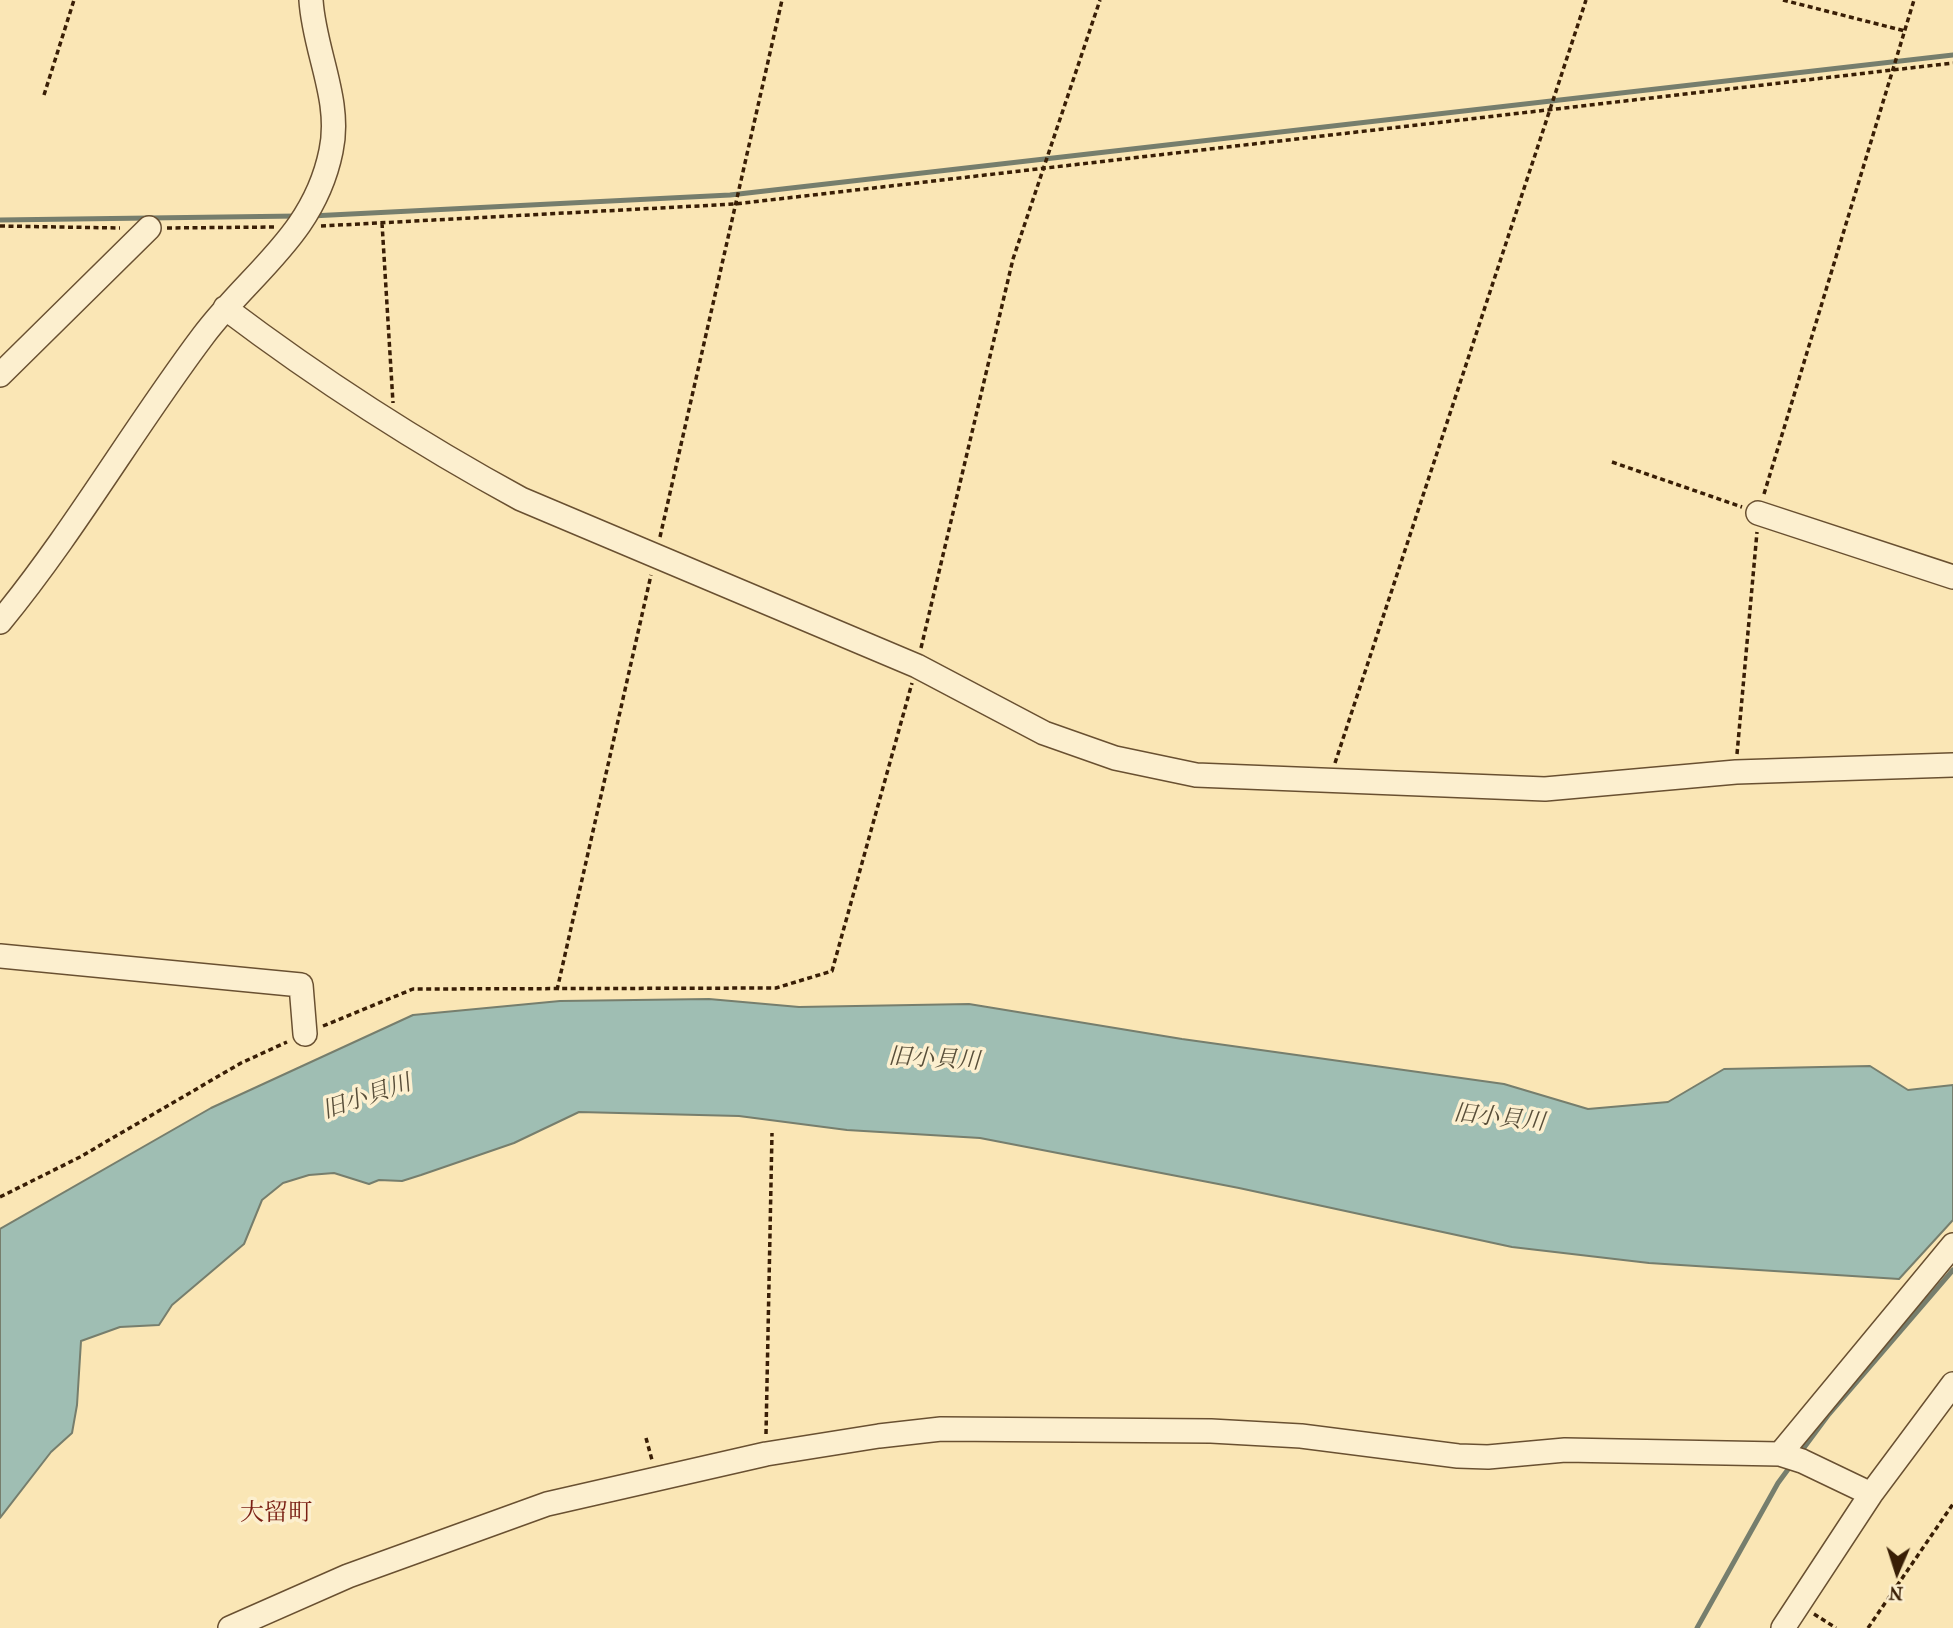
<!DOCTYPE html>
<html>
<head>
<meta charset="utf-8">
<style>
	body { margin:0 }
	#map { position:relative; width:1953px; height:1628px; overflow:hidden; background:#fae6b5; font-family:"IM FELL French Canon",serif }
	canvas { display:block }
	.north { position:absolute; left:1862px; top:1537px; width:70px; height:70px; -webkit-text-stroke:5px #fcefcf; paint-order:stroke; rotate:183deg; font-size:19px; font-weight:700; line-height:28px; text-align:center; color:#391e05 }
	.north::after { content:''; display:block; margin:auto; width:24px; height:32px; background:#391e05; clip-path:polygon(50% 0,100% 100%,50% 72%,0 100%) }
</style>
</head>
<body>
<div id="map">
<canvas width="1953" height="1628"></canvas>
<div class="north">N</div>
</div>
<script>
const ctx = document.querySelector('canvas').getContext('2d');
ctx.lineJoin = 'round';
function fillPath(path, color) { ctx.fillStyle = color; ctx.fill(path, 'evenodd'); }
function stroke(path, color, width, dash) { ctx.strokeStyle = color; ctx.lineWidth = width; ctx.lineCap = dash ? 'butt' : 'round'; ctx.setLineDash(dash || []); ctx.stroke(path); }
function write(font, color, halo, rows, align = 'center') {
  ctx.font = font + ' "IM FELL French Canon","Noto Serif JP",serif'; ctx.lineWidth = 7; ctx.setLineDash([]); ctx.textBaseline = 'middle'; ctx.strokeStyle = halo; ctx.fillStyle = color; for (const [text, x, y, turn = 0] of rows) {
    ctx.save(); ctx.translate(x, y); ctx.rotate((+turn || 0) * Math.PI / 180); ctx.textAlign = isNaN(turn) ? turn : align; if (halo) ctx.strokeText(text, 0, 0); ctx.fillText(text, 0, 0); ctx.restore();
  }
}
const water = new Path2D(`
	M709 999 799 1007 969 1004 1182 1039 1504 1084 1588 1109 1668 1102 1724 1069 1870 1066 1908 1090 1953 1085V1220L1899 1279 1649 1263 1512 1247 1239 1188 980 1138 847 1130 739 1116 579 1112 514 1143 421 1175 402 1181 379 1180 369 1184 334 1173 309 1175 283 1183 262 1200 244 1244 172 1305 159 1325 120 1327 81 1341 77 1405 72 1433 51 1452 0 1518V1229L211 1108 413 1015 560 1001Z`);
const stream = new Path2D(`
	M311 216 730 195 1953 55
	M0 220 298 216
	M1800 1453 1829 1414 1953 1270
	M1697 1628 1778 1483 1792 1464`);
const path = new Path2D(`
	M1783 0 1905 31
	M44 95 74 0
	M382 223 393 403
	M0 226 120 228
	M321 226 735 204 1953 63
	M167 228 274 227
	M1612 462 1742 507
	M1764 494 1914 0
	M660 537 782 0
	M921 648 1013 259 1100 0
	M1737 754 1757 532
	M1335 763 1586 0
	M557 990 651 575
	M323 1026 413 989 776 988 832 971 912 683
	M0 1197 80 1157 241 1063 287 1042
	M766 1434 772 1133
	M646 1438 652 1460
	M1814 1614 1836 1628
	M1868 1628 1953 1504`);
const minor = new Path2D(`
	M225 308C319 379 418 443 521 499L917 666 1044 733 1115 758 1196 775 1545 789 1736 772 1953 765
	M0 375 149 228
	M1758 513 1953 577
	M0 622C74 532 133 429 203 336 251 272 314 235 331 151 342 100 314 51 311 0
	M0 956 301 985 305 1034
	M1780 1454 1953 1245
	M230 1628 348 1576 547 1504 766 1454 879 1436 941 1429 1211 1431 1301 1436 1458 1456 1488 1457 1565 1450 1780 1454 1802 1461 1871 1494
	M1783 1628 1871 1494 1953 1384`);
const waterNames = [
	["旧小貝川",934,1060,3],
	["旧小貝川",367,1098,-19],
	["旧小貝川",1499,1119,6]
];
const quarterNames = [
	["大留町",276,1514]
];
fillPath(water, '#9fbeb3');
stroke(water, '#767e6d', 2);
stroke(stream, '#767e6d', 5);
stroke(minor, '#695031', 26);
stroke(path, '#391e05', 3.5, [5, 3.5]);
stroke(minor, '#fcefcf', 23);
write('italic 23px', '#584e39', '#fcefcf', waterNames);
write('24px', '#7a1f14', '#fcefcf', quarterNames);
</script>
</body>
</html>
